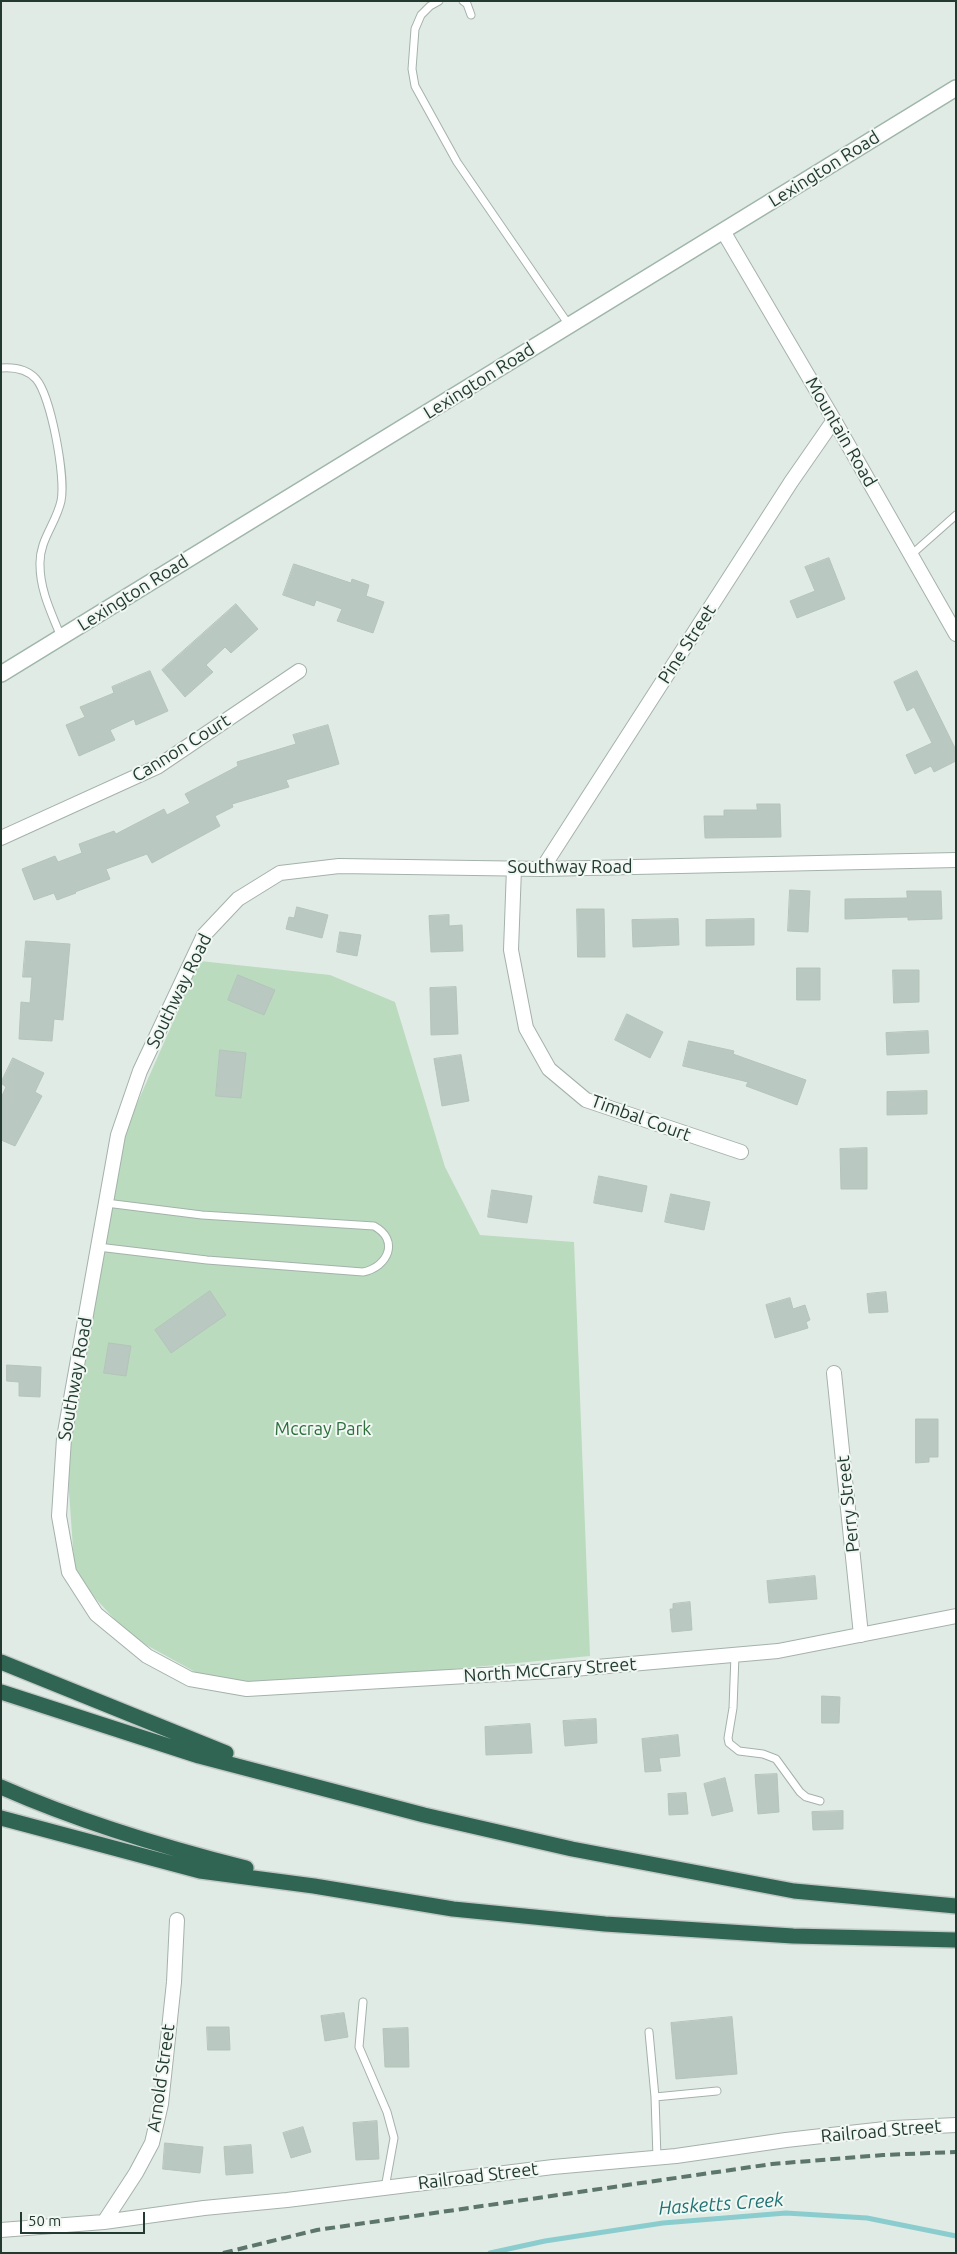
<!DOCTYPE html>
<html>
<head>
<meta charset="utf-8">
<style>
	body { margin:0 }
	#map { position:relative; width:957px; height:2254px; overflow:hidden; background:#e1ebe5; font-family:Ubuntu,sans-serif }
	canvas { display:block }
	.frame { position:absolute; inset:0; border:2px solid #223a30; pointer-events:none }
	.scale { position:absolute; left:20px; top:2212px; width:125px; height:22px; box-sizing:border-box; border:2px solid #223a30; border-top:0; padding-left:6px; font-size:15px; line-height:18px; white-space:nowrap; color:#223a30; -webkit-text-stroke:4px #f1f7f3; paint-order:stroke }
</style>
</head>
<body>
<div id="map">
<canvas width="957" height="2254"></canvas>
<div class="frame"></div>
<div class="scale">50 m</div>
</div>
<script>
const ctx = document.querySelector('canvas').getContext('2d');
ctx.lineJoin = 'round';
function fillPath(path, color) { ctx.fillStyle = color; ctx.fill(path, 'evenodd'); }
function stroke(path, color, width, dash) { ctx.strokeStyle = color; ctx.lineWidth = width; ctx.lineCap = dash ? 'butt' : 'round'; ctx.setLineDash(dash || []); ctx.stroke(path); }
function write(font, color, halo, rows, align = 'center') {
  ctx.font = font + ' Ubuntu,sans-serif'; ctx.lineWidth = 4; ctx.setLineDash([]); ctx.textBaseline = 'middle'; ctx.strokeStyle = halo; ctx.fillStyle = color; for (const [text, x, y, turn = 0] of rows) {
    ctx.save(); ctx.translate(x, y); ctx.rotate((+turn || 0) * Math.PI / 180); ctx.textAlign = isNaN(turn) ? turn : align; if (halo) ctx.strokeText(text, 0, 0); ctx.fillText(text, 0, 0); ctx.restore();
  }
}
const green = new Path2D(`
	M200 961 330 975 395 1002 445 1167 480 1235 574 1242 590 1656 359 1678 217 1684 130 1636 75 1576 66 1450 121 1140Z`);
const stream = new Path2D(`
	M490 2253 545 2241 663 2223 786 2213 867 2218 956 2236`);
const building = new Path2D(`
	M829 558 845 599 797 618 790 601 815 591 805 567Z
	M294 564 351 583 352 579 369 585 366 596 384 602 373 633 337 621 342 609 316 600 314 606 283 595Z
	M236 604 258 629 231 653 225 647 206 665 213 672 185 697 162 670Z
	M150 671 168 711 136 725 134 719 110 730 115 740 79 756 66 725 85 717 80 707 114 693 112 687Z
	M917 671 956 750V761L934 772 931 766 915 774 906 755 932 743 914 707 907 711 894 682Z
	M328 725 339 764 286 780 289 787 232 804 233 807 215 816 220 826 152 863 147 854 106 869 110 879 75 892 76 893 57 900 54 893 34 900 22 869 55 856 58 862 82 853 79 844 114 831 116 834 164 809 167 815 190 803 185 794 238 766 237 762 296 744 293 735Z
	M757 804H780L781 837 705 838 704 816H724V810H757Z
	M790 890 810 891 808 932 788 931Z
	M907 891H941L942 919 908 920V917L845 919V899L907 898Z
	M297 907 328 915 322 938 286 929 289 917 294 918Z
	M577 909H604L605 957H578Z
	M449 915V926L462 925 463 951 431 952 429 916Z
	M678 919 679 945 633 947 632 920Z
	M754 919V945L706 946V920Z
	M340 932 361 935 357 956 337 952Z
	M26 941 70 944 63 1020 54 1019 52 1041 19 1039 21 1002 30 1003 32 977H23Z
	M797 968H820V1000H797Z
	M893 970H919V1002L894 1003Z
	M238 975 275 990 264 1015 228 1000Z
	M456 987 458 1034 431 1035 430 988Z
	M627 1014 663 1032 650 1058 615 1040Z
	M928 1031 929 1053 887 1055 886 1033Z
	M689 1041 734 1051 733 1054 806 1080 797 1105 746 1086 748 1082 683 1066Z
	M220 1050 246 1053 241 1098 216 1096Z
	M461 1055 469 1101 442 1106 434 1059Z
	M13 1058 44 1073 35 1092 42 1096 15 1146 1 1140V1098L6 1087 1 1083Z
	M927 1091V1114L887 1115V1092Z
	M867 1148V1189H841L840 1149Z
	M599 1176 647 1186 642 1212 594 1203Z
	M492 1190 532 1196 527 1223 488 1217Z
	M671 1194 710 1202 704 1230 665 1222Z
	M210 1291 226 1315 171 1353 155 1330Z
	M886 1292 888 1312 869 1313 867 1294Z
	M790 1298 793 1309 805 1305 810 1320 806 1322 808 1328 775 1338 766 1305Z
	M109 1343 131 1346 126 1376 104 1373Z
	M7 1365 41 1367 40 1397 19 1396V1382L7 1381Z
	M916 1419H938V1457H929V1462L916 1463Z
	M815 1576 817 1599 769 1603 767 1581Z
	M690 1602 692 1630 672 1632 670 1609H673V1604Z
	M822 1696 840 1697 839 1723H822Z
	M596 1719 597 1743 565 1746 563 1721Z
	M530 1724 532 1753 486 1755 485 1727Z
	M678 1735 680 1756 659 1758 661 1771 645 1772 642 1739Z
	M777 1774 779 1812 758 1814 755 1775Z
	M725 1778 733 1811 712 1816 704 1784Z
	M686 1793 688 1814 669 1815 668 1794Z
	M843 1811V1829L813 1830 812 1812Z
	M344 2013 348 2037 325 2041 321 2016Z
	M732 2017 737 2074 676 2079 671 2023Z
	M207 2027H229L230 2050H208Z
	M408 2028 409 2067H385L383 2029Z
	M377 2121 379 2159 356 2160 353 2123Z
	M303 2127 311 2152 291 2158 283 2133Z
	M165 2143 203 2147 200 2173 163 2169Z
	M251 2145 253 2173 226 2175 224 2147Z`);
const service = new Path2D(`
	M439 1 430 6 421 15 415 29 412 69 415 86 457 162 569 325
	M463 1 467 4 471 15
	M1 368C14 367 27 369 36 379 51 396 66 478 61 501 56 524 39 540 40 565 40 591 52 614 61 637
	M911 555 956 515
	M98 1247 207 1260 363 1272C388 1267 400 1240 374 1226L202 1215 106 1203
	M735 1655 733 1708 728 1738 729 1743 739 1751 763 1754 776 1759 800 1792 806 1797 820 1801
	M363 2002 359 2047 387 2112 394 2138 385 2188
	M649 2032 655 2097 717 2091
	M655 2097 657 2158`);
const minor = new Path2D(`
	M723 231 834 420 956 634
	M1 838 157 767 299 671
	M956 860 542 869 339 866 280 873 238 899 204 935 140 1071 118 1135 64 1438 59 1516 69 1572 96 1614 147 1656 190 1679 247 1689 551 1671 778 1651 956 1616
	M514 868 511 950 526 1028 549 1069 586 1100 741 1152
	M542 869 791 482 834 420
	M834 1373 861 1635
	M104 2222 136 2173 152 2143 161 2104 174 1982 177 1920
	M1 2230 104 2222 204 2208 287 2200 553 2167 676 2156 786 2140 894 2128 956 2125`);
const secondary = new Path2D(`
	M1 674 956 88`);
const motorway = new Path2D(`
	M1 1662 226 1753
	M1 1692 199 1756 424 1815 572 1849 794 1891 956 1906
	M1 1787C80 1822 163 1847 246 1868
	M1 1818 200 1871 314 1886 453 1909 605 1924 793 1936 956 1940`);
const rail = new Path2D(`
	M223 2253 317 2230 772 2164 883 2155 956 2152`);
const streetNames = [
	["Lexington Road",824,169,-32],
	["Lexington Road",479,381,-32],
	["Mountain Road",841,432,60],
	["Lexington Road",133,593,-32],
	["Pine Street",687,644,-57],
	["Cannon Court",181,748,-32],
	["Southway Road",570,867],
	["Southway Road",179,991,-64],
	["Timbal Court",641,1118,20],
	["Southway Road",75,1379,-80],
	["Perry Street",848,1504,-96],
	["North McCrary Street",550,1670,-4],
	["Arnold Street",161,2078,-82],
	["Railroad Street",881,2131,-5],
	["Railroad Street",478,2176,-7]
];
const parkNames = [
	["Mccray Park",323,1429]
];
const waterNames = [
	["Hasketts Creek",721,2204,-4]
];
fillPath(green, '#badbbe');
stroke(stream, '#8bcdce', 5);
fillPath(building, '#b9c8c0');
stroke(building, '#b4c4bb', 1);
stroke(service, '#a4b2ab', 9);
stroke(minor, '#a4b2ab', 16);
stroke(secondary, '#a0b6ab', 18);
stroke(motorway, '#c1c8c5', 18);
stroke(service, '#fff', 7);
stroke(minor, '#fff', 14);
stroke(secondary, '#fff', 15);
stroke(motorway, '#2f6552', 15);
stroke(rail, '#5c766b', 4, [10, 5]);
write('18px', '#223a30', '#f1f7f3', streetNames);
write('18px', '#2e6f3e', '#f1f7f3', parkNames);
write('italic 19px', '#1f7273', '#f1f7f3', waterNames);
</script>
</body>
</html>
